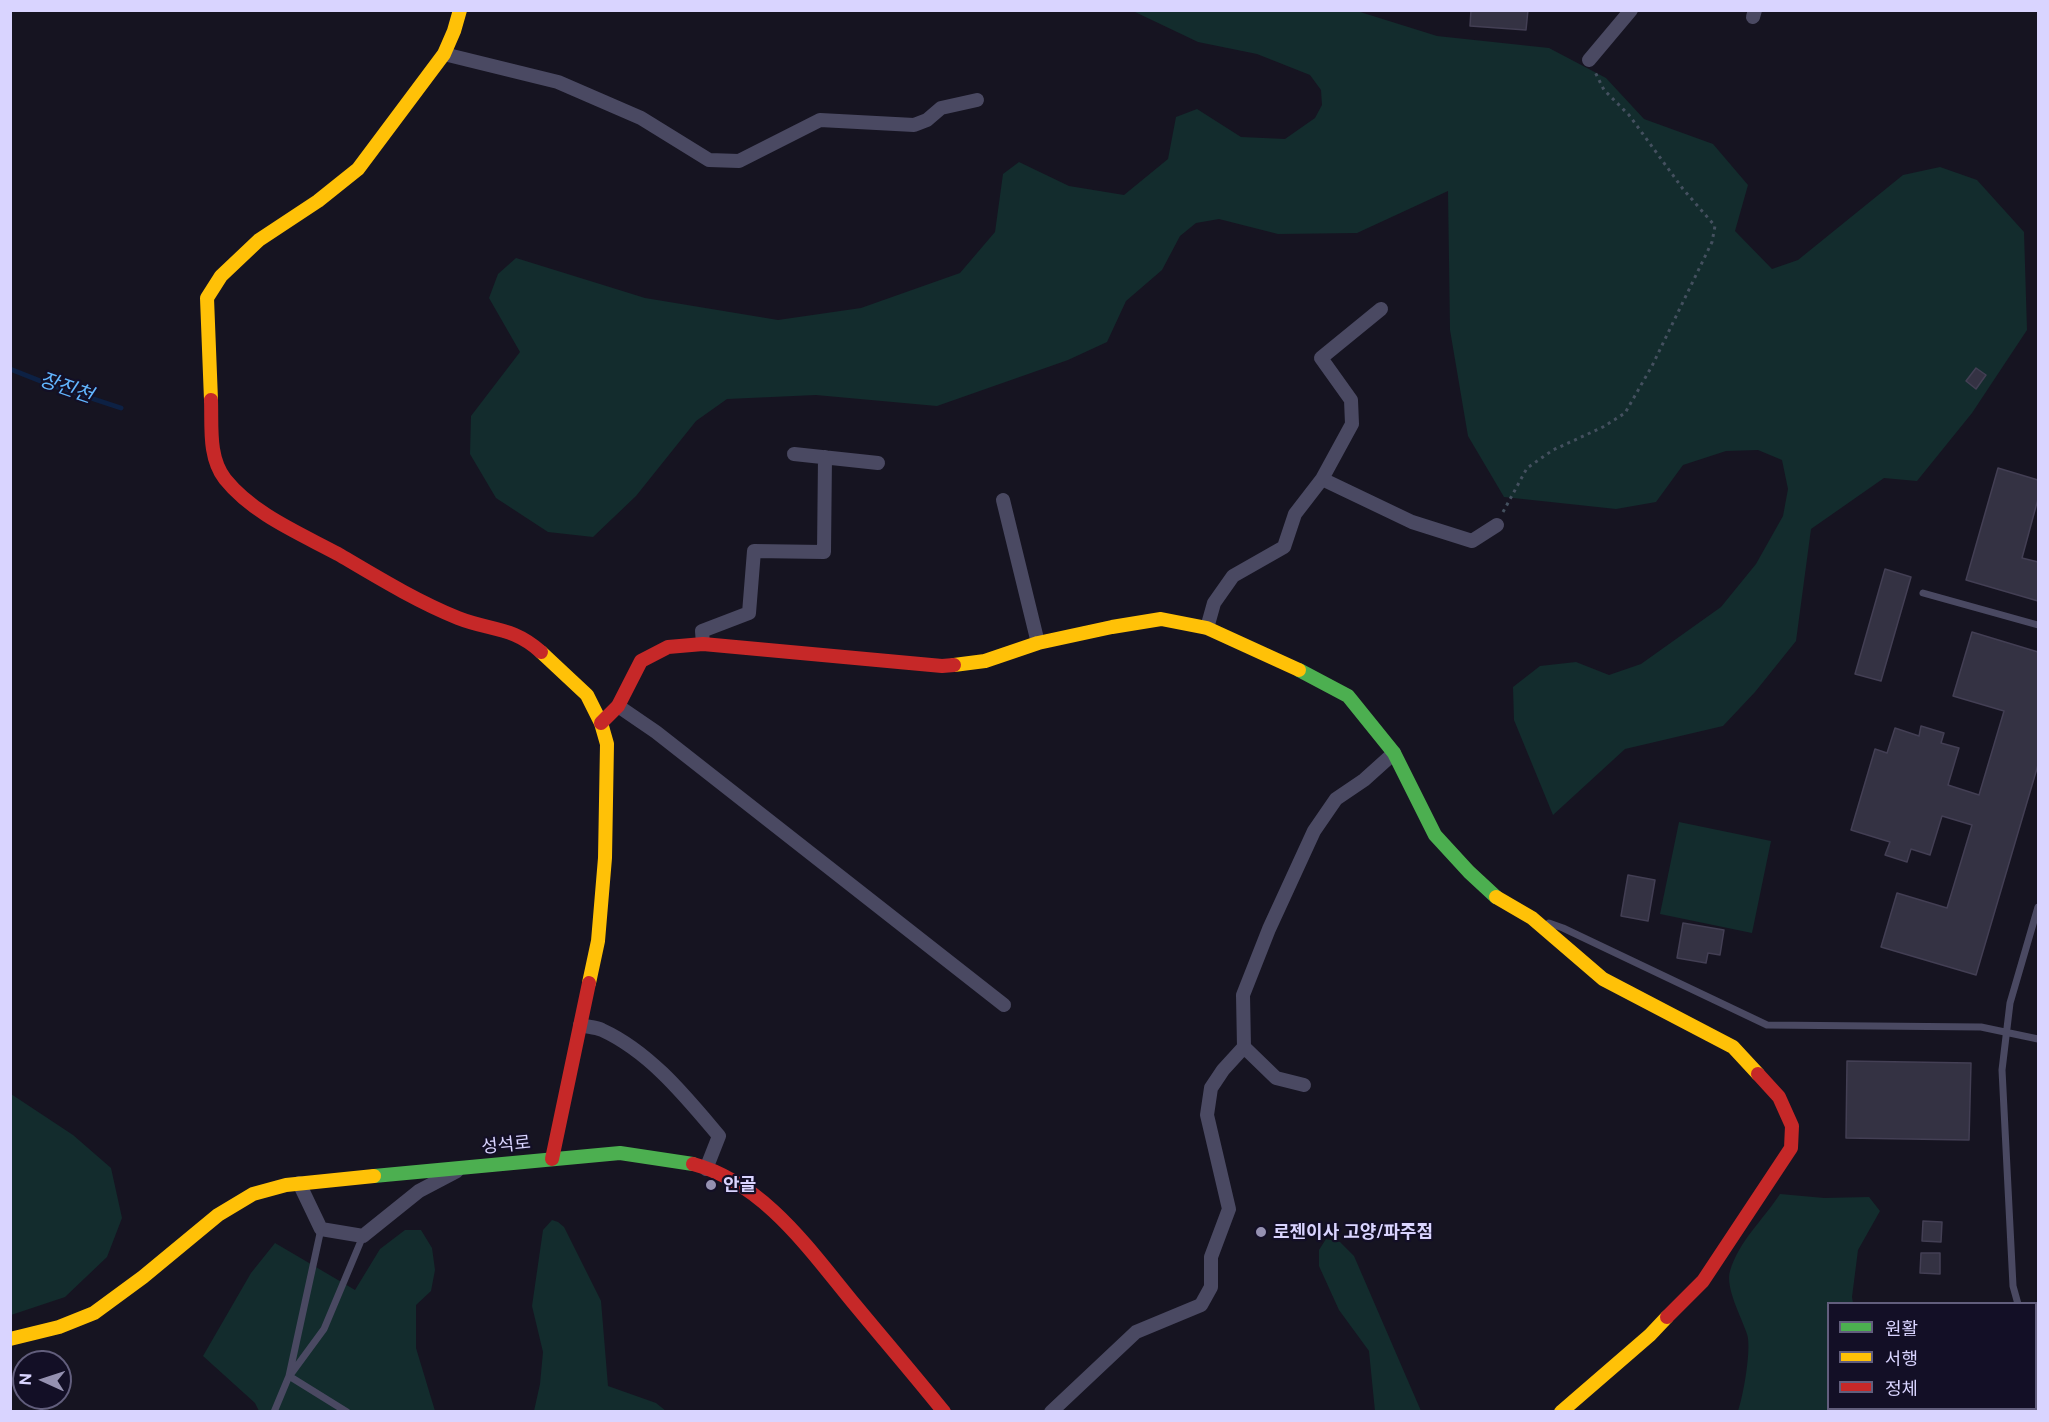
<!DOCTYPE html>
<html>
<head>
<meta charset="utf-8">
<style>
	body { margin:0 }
	#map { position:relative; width:2049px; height:1422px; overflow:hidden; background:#161421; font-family:"Public Sans","Noto Sans KR",sans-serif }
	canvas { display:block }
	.frame { position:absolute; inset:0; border:12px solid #d9d4ff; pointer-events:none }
	.legend { position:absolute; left:1827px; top:1302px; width:210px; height:108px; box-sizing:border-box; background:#130f26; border:2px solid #625e7d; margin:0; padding:8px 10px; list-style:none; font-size:18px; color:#d9d4ff }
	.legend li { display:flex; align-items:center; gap:12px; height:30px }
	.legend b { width:30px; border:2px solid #625e7d }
	.north { position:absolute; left:12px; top:1350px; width:60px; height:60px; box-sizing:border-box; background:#130f26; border:2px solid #625e7d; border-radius:50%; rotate:273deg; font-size:16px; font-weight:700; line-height:24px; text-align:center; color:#d9d4ff }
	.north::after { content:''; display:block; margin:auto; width:21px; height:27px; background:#9591b1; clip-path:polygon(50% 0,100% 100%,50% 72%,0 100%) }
</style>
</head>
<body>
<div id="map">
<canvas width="2049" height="1422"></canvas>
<div class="frame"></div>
<ul class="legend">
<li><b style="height:8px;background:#4caf50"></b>원활</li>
<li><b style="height:8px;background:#ffc107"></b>서행</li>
<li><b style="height:8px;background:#c62828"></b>정체</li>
</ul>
<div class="north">N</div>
</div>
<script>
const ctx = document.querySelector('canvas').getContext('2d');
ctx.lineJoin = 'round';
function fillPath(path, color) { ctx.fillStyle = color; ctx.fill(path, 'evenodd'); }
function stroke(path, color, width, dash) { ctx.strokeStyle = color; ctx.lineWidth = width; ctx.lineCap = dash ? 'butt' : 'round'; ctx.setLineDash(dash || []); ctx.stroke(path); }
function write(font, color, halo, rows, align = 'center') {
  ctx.font = font + ' "Public Sans","Noto Sans KR",sans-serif'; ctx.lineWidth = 4.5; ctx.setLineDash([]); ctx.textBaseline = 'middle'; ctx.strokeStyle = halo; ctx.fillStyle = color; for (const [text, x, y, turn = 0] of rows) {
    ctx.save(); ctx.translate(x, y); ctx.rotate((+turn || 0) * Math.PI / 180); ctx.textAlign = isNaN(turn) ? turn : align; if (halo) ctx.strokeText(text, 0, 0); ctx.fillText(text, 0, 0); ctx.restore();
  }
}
const green = new Path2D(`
	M1133 11H1357L1437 36 1549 48 1606 78 1644 119 1713 144 1748 185 1735 231 1772 269 1798 260 1903 175 1940 167 1977 180 2024 232 2027 330 1972 413 1917 481 1884 478 1811 529 1796 641 1755 692 1723 726 1625 749 1553 815 1514 720 1513 687 1540 666 1576 662 1609 675 1641 664 1721 607 1756 564 1783 516 1788 489 1782 460 1758 450 1726 451 1683 465 1656 502 1616 509 1504 497 1468 436 1450 330 1448 191 1357 233 1278 234 1219 219 1196 223 1180 236 1162 270 1126 301 1107 342 1068 360 937 406 816 395 727 399 696 421 636 496 593 537 548 532 496 498 470 454 471 416 520 352 489 298 498 274 516 258 645 298 778 320 861 308 960 273 995 232 1003 174 1019 162 1069 186 1124 195 1168 159 1176 117 1197 109 1241 137 1285 139 1315 118 1322 105 1321 90 1310 75 1257 54 1198 42Z
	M1679 822 1771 841 1752 933 1660 914Z
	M11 1094 73 1135 111 1168 122 1218 107 1257 65 1297 11 1315Z
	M1780 1194 1824 1198 1869 1197 1880 1211 1858 1250 1852 1297 1853 1303 1828 1304V1408L1881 1409 1883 1411H1738C1743 1397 1752 1348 1747 1334 1742 1318 1725 1288 1730 1271 1739 1241 1763 1220 1780 1194Z
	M552 1220 558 1222 564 1227 601 1301 608 1386 656 1403 666 1411H534L540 1384 543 1352 532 1306 543 1230Z
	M405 1230H421L432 1248 435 1270 431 1291 416 1305V1348L435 1411H259L255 1403 203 1356 251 1273 275 1243 355 1290 380 1249Z
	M1326 1239 1340 1242 1354 1256 1421 1411H1375L1369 1351 1339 1310 1319 1266V1250Z`);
const stream = new Path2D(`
	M10 369 48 384 121 408`);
const building = new Path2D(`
	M1471 10H1528L1526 30 1470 26Z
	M1976 368 1986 375 1976 389 1966 381Z
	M1998 468 2038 480V499L2022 558 2038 562V601L1966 580Z
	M1885 569 1911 577 1881 681 1855 674Z
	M1972 632 2038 652V765L1976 975 1881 947 1897 893 1947 908 1972 825 1942 816 1930 855 1911 849 1907 862 1885 855 1890 842 1851 830 1875 749 1887 753 1895 728 1919 736 1921 726 1944 733 1941 743 1959 748 1948 785 1979 795 2004 711 1953 696Z
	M1628 875 1655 880 1648 921 1621 916Z
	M1683 923 1724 930 1720 955 1708 953 1706 963 1677 958Z
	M1847 1061 1971 1063 1969 1140 1846 1138Z
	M1923 1221 1942 1222 1941 1242 1922 1241Z
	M1921 1253H1940V1274L1920 1273Z`);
const path = new Path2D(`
	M1503 512 1527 468 1553 450 1603 427 1625 413 1652 366 1712 242 1715 226 1683 189 1629 115 1604 90 1595 72`);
const lane = new Path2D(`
	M1923 593 2038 625
	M1549 923 1563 928 1767 1025 1981 1027 2038 1039
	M2018 1304 2013 1286 2002 1070 2010 1003 2038 907
	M2036 1331 2038 1334
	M291 1374 324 1329 363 1236
	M289 1376 347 1412
	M274 1412 289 1376 321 1229`);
const street = new Path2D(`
	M1753 17 1755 10
	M444 54 558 82 641 118 709 160 739 161 820 120 914 125 927 120 941 108 977 100
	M1589 60 1631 10
	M794 454 878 463
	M1322 479 1412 522 1472 541 1497 525
	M1003 500 1038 643
	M1207 628 1214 603 1233 576 1284 547 1295 514 1322 479 1352 424 1351 400 1321 358 1381 309
	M703 644 702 631 749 613 754 551 824 552 825 457
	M618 706 656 732 1004 1005
	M580 1025C587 1027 596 1027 602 1030 650 1052 686 1097 719 1136L706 1169
	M1244 1047 1276 1078 1304 1085
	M299 1183 321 1229 363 1236 419 1191 457 1171
	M1051 1412 1136 1332 1201 1305 1211 1287V1257L1229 1209 1207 1115 1211 1088 1223 1070 1244 1047 1243 995 1269 929 1314 831 1336 799 1364 780 1394 753`);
const fast = new Path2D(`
	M1299 670 1348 696 1394 753 1435 835 1469 872 1496 897
	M374 1176 620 1153 693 1164`);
const slow = new Path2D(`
	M211 400 207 298 221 276 259 240 318 201 358 169 444 54 454 31 460 10
	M541 652 587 695 601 723 607 744 605 858 598 941 589 983
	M954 665 985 661 1038 643 1112 627 1161 619 1207 628 1299 670
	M1496 897 1532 918 1603 979 1733 1047 1758 1074
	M10 1339 59 1327 94 1313 143 1277 218 1215 253 1194 286 1185 374 1176
	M1561 1412 1650 1335 1667 1317`);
const jam = new Path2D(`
	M211 400C212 426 208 457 225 479 253 514 299 533 338 554 377 577 416 601 458 618 491 631 512 626 541 652
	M601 723 618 706 641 661 668 647 703 644 942 666 954 665
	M552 1159 589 983
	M693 1164C765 1183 811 1252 856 1306 885 1341 915 1376 944 1412
	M1667 1317 1703 1281 1791 1148 1792 1126 1779 1097 1758 1074`);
const markers = [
	[711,1185,6,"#9591b1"],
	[1261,1232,6,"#9591b1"]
];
const streetNames = [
	["성석로",506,1145,-6]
];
const poiNames = [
	["안골",723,1185],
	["로젠이사 고양/파주점",1273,1232]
];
const waterNames = [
	["장진천",66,388,19]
];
fillPath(green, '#132c2d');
stroke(stream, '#0d2144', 5);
fillPath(building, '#343243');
stroke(building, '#433f54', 1.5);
stroke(path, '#44505f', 3, [3, 4.5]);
stroke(lane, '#4a4962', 7);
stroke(street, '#4a4962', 14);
stroke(fast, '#4caf50', 14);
stroke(slow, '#ffc107', 14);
stroke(jam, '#c62828', 14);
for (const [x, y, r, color] of markers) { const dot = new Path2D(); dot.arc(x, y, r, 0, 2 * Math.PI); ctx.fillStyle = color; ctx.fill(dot); stroke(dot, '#130f26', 2); }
write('18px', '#d9d4ff', '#130f26', streetNames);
write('bold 18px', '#d9d4ff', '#130f26', poiNames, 'left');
write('italic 20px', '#62b6ff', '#130f26', waterNames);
</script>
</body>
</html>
